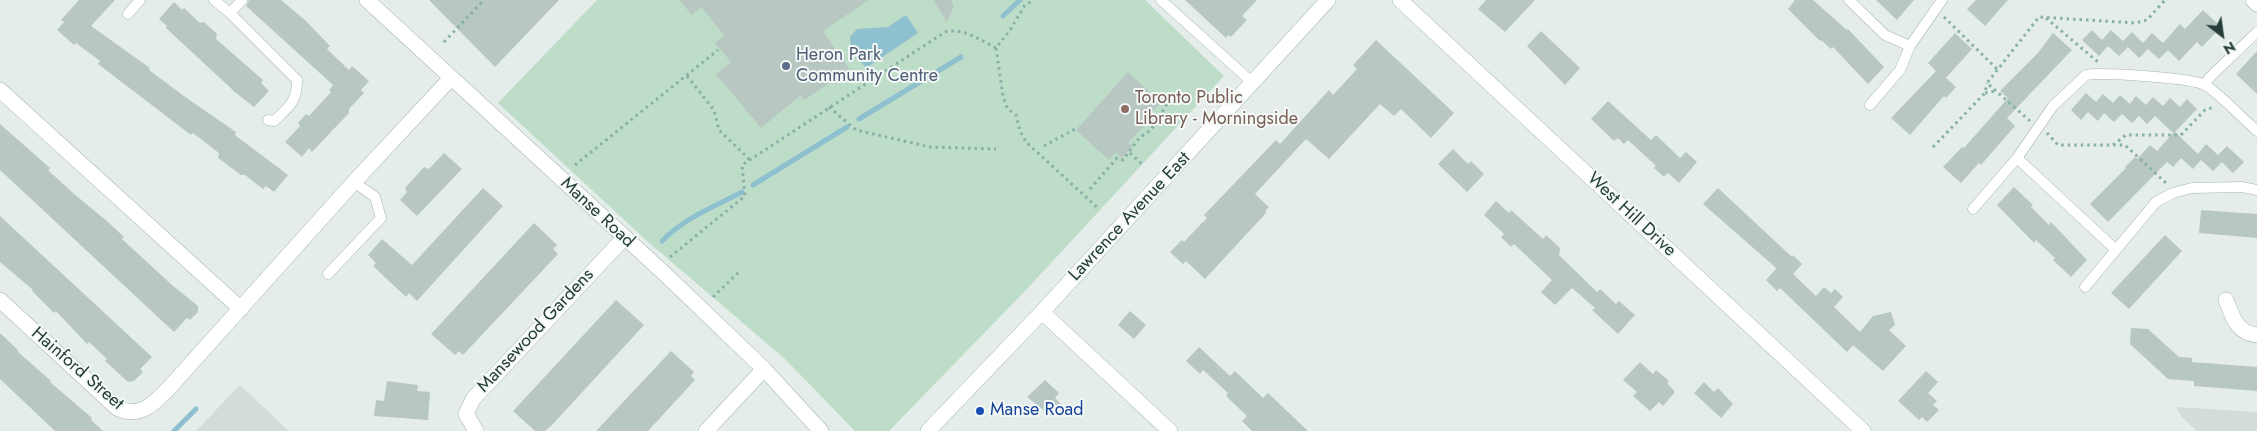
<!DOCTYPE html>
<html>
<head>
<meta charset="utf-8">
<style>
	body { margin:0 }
	#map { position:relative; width:2257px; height:431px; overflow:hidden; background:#e4ede9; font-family:Jost,sans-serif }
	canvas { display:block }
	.north { position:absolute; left:2197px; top:10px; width:50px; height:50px; -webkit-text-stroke:4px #f4f9f7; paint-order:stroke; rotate:150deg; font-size:14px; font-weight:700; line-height:20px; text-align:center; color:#243d39 }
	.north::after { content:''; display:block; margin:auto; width:18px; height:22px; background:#243d39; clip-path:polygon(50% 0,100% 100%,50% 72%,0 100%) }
</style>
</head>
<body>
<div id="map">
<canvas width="2257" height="431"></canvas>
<div class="north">N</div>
</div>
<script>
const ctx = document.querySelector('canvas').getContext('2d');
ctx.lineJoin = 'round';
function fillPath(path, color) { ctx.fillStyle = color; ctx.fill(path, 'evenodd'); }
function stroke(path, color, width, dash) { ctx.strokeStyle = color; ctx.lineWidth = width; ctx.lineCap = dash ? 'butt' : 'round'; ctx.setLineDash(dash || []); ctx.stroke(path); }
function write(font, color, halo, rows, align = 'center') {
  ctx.font = font + ' Jost,sans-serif'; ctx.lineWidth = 4; ctx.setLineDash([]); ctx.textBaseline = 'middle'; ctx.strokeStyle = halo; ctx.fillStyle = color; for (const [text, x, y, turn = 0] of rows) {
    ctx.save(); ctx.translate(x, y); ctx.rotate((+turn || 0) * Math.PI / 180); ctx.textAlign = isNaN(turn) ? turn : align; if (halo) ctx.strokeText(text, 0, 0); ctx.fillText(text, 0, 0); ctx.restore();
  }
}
const built = new Path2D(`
	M240 385 289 431H196Z
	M2176 407 2257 412V431H2197L2181 416Z`);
const green = new Path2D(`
	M597 0H1145L1224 76 1026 290 889 431H855L785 359 647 241 498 103Z`);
const water = new Path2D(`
	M906 15 918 33 866 68 851 50 850 37 857 29 888 27Z`);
const stream = new Path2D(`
	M1003 16 1020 0
	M859 119 961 57
	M753 185 847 127
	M662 241C684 218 714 207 742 192
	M174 431 196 409`);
const building = new Path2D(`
	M79 0H115L91 26 150 68 149 70 188 99 236 132 235 135 288 175 274 192 266 186 263 189 245 175H241L218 158 219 153 193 133 191 135 98 64 100 61 76 43 74 45 57 30 64 22 61 20Z
	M249 0H281L305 20 330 46 327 49 349 70 352 66 369 81 361 90 364 93 349 109V113L312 152 309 148 302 157 285 142 300 126 298 123 306 114 309 116 331 92 329 90 333 85 246 6Z
	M429 0H559L495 67Z
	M679 0H869L823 31 852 73 836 84 833 81 804 100 801 95 761 128 716 74 731 62 715 43 724 35 701 7 692 15Z
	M933 0H951L954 6 947 22Z
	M1185 0H1257L1242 16 1247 20 1231 37 1228 35 1226 38Z
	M1486 0H1535L1505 32 1478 9Z
	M1795 0H1813L1847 30 1848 29 1884 67 1868 84 1833 47 1831 49 1821 40 1820 41 1788 9Z
	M1876 0H1914L1897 20Z
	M1976 0H2008L1985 26 1967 9Z
	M174 2 182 10 184 8 200 23 204 22 217 34 216 39 263 80 261 83 269 91 254 107 236 93 166 28 167 26 159 19Z
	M2203 10 2221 27 2202 47 2197 42 2179 61 2168 50 2159 59 2148 49 2139 58 2128 47 2119 56 2108 46 2099 56 2082 40 2092 30 2102 40 2111 30 2123 41 2132 32 2143 43 2152 33 2163 43 2180 24 2185 29Z
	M1541 31 1580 68 1565 85 1527 46Z
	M1955 33 1972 49 1946 78 1956 87 1946 98 1944 96 1910 135 1891 118 1936 71 1928 63Z
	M2053 33 2072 50 2007 118 2015 126 1981 165 1979 163 1961 183 1943 167 1962 147 1964 148 2008 98 2000 91 2037 54Z
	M1376 40 1454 113 1431 138 1401 109 1394 116 1380 104 1329 159 1306 139 1255 194 1269 207 1265 211 1267 212 1205 279 1186 261 1183 264 1170 252 1182 240 1184 242 1198 227 1207 218 1204 215 1276 140 1280 144 1329 90 1333 95 1357 69 1353 65Z
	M2257 51V94L2236 74Z
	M1128 72 1161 102 1149 116 1151 118 1128 143 1133 146 1122 158 1116 152 1109 160 1076 130Z
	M2086 93 2096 102 2103 94 2113 103 2120 95 2130 104 2136 96 2146 105 2153 97 2163 106 2170 98 2180 107 2187 99 2197 109 2175 132 2198 154 2206 144 2218 155 2227 146 2244 162 2233 173 2222 162 2213 171 2201 160 2193 169 2181 158 2173 167 2167 162 2108 222 2090 204 2126 168 2125 167 2135 157 2137 159 2150 145 2157 151 2173 133 2155 116 2147 124 2139 116 2132 123 2122 114 2114 122 2104 113 2098 121 2088 112 2081 120 2071 110Z
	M1608 101 1651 140 1656 135 1680 158 1686 152 1697 162 1679 183 1668 173 1664 177 1654 168 1656 166 1628 140 1624 144 1618 138 1614 141 1591 119Z
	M0 124 50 168 48 170 73 193 108 222 124 237 122 239 172 285 198 306V312L190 320 187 318 174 332 0 170Z
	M1453 149 1468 164 1471 161 1484 174 1467 192 1438 164Z
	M444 153 462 169 417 216 400 200 407 192 405 188 424 167 429 169Z
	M2014 187 2033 205 2031 207 2049 225 2051 222 2087 260 2071 277 2053 260 2055 258 2036 240 2034 243 1997 205Z
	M483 188 503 206 417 301 409 293 406 297 373 266 376 263 368 255 382 239 412 265Z
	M1718 188 1792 257 1793 255 1802 264 1793 274 1816 296 1824 287 1831 293 1835 289 1843 297 1834 307 1860 332 1873 316 1891 312 1895 325 1889 330 1906 346 1883 371 1853 345 1847 352 1780 288 1777 291 1766 280 1776 269 1775 267 1703 204Z
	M1496 201 1509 213 1511 210 1543 239 1546 235 1560 248 1559 255 1597 292 1600 289 1616 304 1619 301 1635 315 1618 334 1592 310 1595 308 1572 288 1555 305 1541 292 1552 280 1514 244 1511 247 1501 237 1504 234 1484 215Z
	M2201 210 2257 214V238L2199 233Z
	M0 216 152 357 140 369 143 372 134 381 128 382 105 361 107 359 89 342 87 344 56 311 54 313 32 291 33 290 0 262Z
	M534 223 557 245 553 249 558 254 463 355 459 351 455 355 431 334Z
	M2165 235 2182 251 2129 309 2111 293Z
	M616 300 644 325 552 425 545 431H535L513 411Z
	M1130 311 1146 325 1134 339 1118 325Z
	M2131 328 2148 329 2179 357 2192 358V362L2257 367V391L2194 386V381L2168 379 2130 344Z
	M0 333 18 350 17 351 51 381 50 382 92 418 91 420 103 431H55L0 379Z
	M1199 347 1230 376 1235 371 1263 398 1268 393 1308 431H1252L1242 421 1247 416 1226 396 1228 393 1203 370 1200 374 1186 361Z
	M671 351 694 372 691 376 695 380 648 431H596Z
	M1640 362 1653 374 1656 370 1669 381 1667 383 1675 392 1663 406 1659 402 1650 411 1633 396 1637 392 1623 380Z
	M1926 371 1938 382 1928 393 1937 401 1933 405 1939 410 1927 422 1922 417 1919 420 1898 401Z
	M1045 380 1059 393 1055 398 1062 405 1052 417 1027 397Z
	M387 381 418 385 417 391 430 392 428 420 374 416 376 400 384 401Z
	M1704 382 1714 392 1718 388 1733 404 1721 418 1694 393Z`);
const path = new Path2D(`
	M1944 17 1997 69
	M2046 18 2098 62
	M444 42 484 0
	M996 48 1003 96 1007 108 1016 115 1020 131 1026 142 1099 209
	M687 76 714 110 719 130 750 160
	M1985 93 1996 91
	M829 107 856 130 930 147 996 149
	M2030 121 1987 83 2039 17 2135 23 2147 20 2165 0
	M2047 133 2058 145H2125L2167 184
	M2113 145 2126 135H2181L2205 110 2214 107
	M1044 146 1075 129
	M1933 147 1985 93 1987 83
	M1130 153 1142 164
	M575 165 718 50
	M1090 189 1117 158 1123 160 1140 137 1151 130 1171 97
	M670 257 745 196 742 165 945 32C961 27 981 40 996 48L1010 30 1025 5 1034 0
	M713 297 740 271`);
const service = new Path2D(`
	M214 0 230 13 297 80C297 102 289 107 274 121L268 120
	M1161 0 1253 83
	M1849 0 1885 35 1910 46
	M230 13 242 0
	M128 14 140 0
	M2204 85 2211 76 2257 32
	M1870 105 1900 70 1910 46 1942 0
	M2017 158 2115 249
	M1973 209 2017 158 2053 106 2086 75C2102 72 2193 78 2205 85 2220 94 2243 119 2257 131
	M328 274 381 218 375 197 354 182
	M2085 287 2156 202 2173 193 2192 188 2242 187 2257 190`);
const minor = new Path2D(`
	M1400 0 1863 431
	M2253 0 2257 4
	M0 90 241 309
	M0 300 117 408C139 419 154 404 169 388L354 182 451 78
	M2226 300C2233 317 2236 333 2257 335
	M1042 312 1170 431
	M476 431 466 414 473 399 624 238
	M706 431 764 369`);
const tertiary = new Path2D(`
	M367 0 666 275 764 369 821 431`);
const secondary = new Path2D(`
	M928 431 1042 312 1328 0`);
const markers = [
	[786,66,5,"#5c6f8a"],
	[1125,109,5,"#8d6e63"],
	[980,411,5,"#1a4fb4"]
];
const serviceNames = [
	["Heron Park",796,56],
	["Community Centre",796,77]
];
const educationNames = [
	["Toronto Public",1135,99],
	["Library - Morningside",1135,120]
];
const streetNames = [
	["Manse Road",597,213,43],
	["West Hill Drive",1631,215,43],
	["Lawrence Avenue East",1130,217,-47],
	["Mansewood Gardens",536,331,-47],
	["Hainford Street",77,369,41]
];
const transitNames = [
	["Manse Road",990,411]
];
fillPath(built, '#d2dcd9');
fillPath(green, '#beddc9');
fillPath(water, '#8fc0cf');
stroke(stream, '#8fc0cf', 5);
fillPath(building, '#b9c7c3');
stroke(service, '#a7b5b1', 11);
stroke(minor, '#a7b5b1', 16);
stroke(tertiary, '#a7b5b1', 16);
stroke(secondary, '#a3b8b2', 16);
stroke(path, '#86afa5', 3, [2.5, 4]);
stroke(service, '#fff', 10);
stroke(minor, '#fff', 15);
stroke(tertiary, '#fff', 15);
stroke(secondary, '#fff', 15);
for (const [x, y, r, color] of markers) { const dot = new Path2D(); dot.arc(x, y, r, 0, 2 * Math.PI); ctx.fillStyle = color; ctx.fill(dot); stroke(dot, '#f4f9f7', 2); }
write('18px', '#4e5e75', '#f4f9f7', serviceNames, 'left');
write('18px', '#785e54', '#f4f9f7', educationNames, 'left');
write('18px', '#243d39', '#f4f9f7', streetNames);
write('18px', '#164399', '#f4f9f7', transitNames, 'left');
</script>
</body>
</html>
